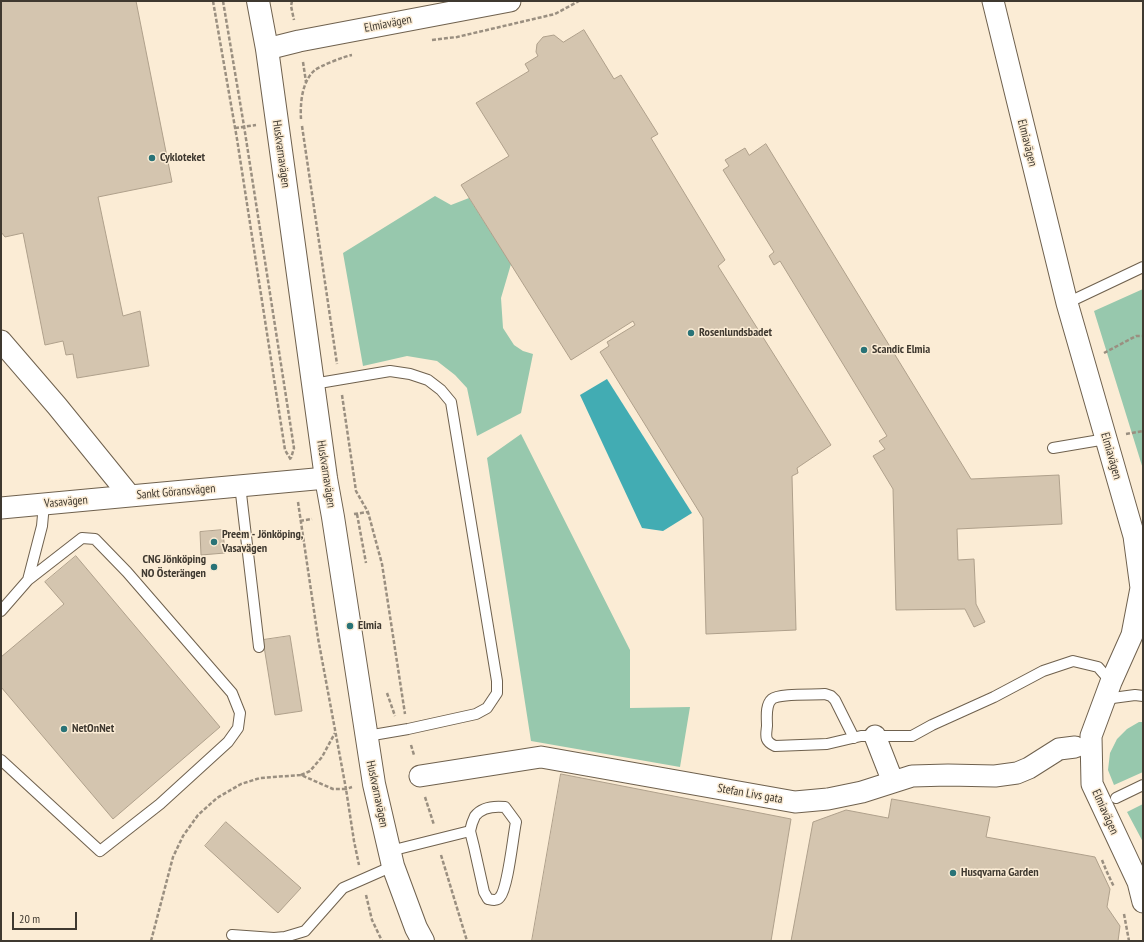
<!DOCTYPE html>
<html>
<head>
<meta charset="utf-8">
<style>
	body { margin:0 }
	#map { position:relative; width:1144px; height:942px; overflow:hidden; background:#fbecd5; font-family:"PT Sans Narrow",sans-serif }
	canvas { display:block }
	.frame { position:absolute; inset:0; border:2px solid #3f3930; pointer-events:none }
	.scale { position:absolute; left:12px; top:912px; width:65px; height:18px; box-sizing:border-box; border:2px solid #3f3930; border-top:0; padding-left:5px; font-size:12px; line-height:14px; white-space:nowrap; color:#3f3930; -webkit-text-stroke:3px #fbecd5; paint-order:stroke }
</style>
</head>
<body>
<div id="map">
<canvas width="1144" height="942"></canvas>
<div class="frame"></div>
<div class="scale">20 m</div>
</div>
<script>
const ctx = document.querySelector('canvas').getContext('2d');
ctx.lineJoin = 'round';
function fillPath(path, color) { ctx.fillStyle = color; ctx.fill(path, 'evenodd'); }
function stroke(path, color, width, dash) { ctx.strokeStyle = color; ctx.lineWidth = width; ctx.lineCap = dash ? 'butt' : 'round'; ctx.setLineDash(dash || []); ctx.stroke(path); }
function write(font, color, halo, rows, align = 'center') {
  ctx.font = font + ' "PT Sans Narrow",sans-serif'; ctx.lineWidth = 3; ctx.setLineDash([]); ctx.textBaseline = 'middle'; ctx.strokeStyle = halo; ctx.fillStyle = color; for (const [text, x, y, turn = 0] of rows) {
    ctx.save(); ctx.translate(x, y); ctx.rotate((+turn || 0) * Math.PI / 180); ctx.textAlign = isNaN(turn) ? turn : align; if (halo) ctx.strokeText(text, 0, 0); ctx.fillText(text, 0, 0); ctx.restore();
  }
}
const green = new Path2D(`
	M435 196 451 205 469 198 511 264 501 298 503 328 514 345 523 351 533 354 521 413 477 436 467 388 455 375 437 361 407 356 363 366 343 253Z
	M1143 289V469L1094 311Z
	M521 434 630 650V708L690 707 680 767 531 741 487 458Z
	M1139 722H1143V772L1114 785 1108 770 1110 753 1117 739 1127 729Z
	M1143 804V842L1127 812Z`);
const water = new Path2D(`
	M607 379 692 513 663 531 642 528 580 395Z`);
const building = new Path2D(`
	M1 1H136L172 182 98 197 123 316 140 311 149 366 77 378 73 354 66 355 63 341 45 345 23 233 5 237 1 232Z
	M584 30 614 79 621 75 658 134 651 138 725 260 718 266 831 445 797 468 798 473 792 476 796 630 706 634 703 518 600 352 609 346 607 342 635 325 633 321 571 360 461 185 509 156 476 103 529 71 525 64 538 56 536 52 537 44 543 37 554 35 563 42Z
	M766 144 971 479 1059 475 1062 524 957 529 958 560 974 559 976 604 985 622 974 627 965 609 896 610 893 489 873 456 885 449 879 441 887 436 780 261 774 265 769 256 774 252 723 170 729 166 725 160 745 148 749 155Z
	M223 530 225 553 201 555 200 532Z
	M76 556 220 727 113 819 1 687V657L64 604 45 582Z
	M290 636 302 711 275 715 263 640Z
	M561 774 791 819 771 941H532Z
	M892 799 990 817 986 837 1095 857 1110 889 1107 907 1120 926 1118 941H791L813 822 846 810 888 818Z
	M226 822 301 888 278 913 205 846Z`);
const path = new Path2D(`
	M213 1 237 139 285 450 291 460
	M223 1 244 126 294 448 291 458
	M292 1 291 6 294 20
	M432 40 457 37 555 14 579 1
	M303 62 306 82
	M301 119C300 103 302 81 315 70 320 66 345 56 352 55
	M302 126 337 364
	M235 128 256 125
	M1104 353 1136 336H1143
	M342 395 356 491 368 512 382 564 405 714
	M1126 434 1143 431
	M298 502 318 638 346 789 352 787
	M354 514 368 512
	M357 514 366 563
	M300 521 312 519
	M387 693 395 716
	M411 745 414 755
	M301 775 310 771 322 757 335 733
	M425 797 434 825
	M441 855 467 941
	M1102 860 1106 870 1114 887
	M366 895 372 920 382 941
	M1124 914 1129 941
	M151 941 173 857 183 836 198 815 217 798 241 784 260 778 301 775 333 789H346L354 841 359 865`);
const lane = new Path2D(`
	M1067 303 1143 267
	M313 384 390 371 410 374 428 380 441 390 451 402 497 681V693L487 708 476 714 408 729 367 736
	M1053 448 1106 439
	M240 485 259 647
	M28 580 42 526 44 504
	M1 611 28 580 82 538 95 539 127 572 232 693 240 713 238 728 228 742 160 804 100 851 1 760
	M1105 699 1135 695 1143 696
	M854 738 835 700 831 696 825 694C814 695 779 693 772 699 765 705 767 718 767 726 766 736 764 741 775 746L827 744 861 736H912L932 725 994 697 1043 671 1073 661 1098 667 1111 682
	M1116 798 1143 785
	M390 851 470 831 474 847 484 892 488 899C493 900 497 901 500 897 508 888 513 836 516 822L505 807C495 806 482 807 475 816 473 820 471 826 470 831
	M232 935 274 938 285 937 305 931 343 888 393 866`);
const street = new Path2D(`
	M993 1 1067 303 1134 536 1141 588 1132 635 1111 682 1091 736 1092 784 1138 882 1143 902
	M267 49 299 41 510 1
	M1 341 57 406 130 496 326 478
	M1 508 130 496
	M875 736 893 782
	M420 776 541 757 795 802 828 799 862 792 912 776 948 775 995 776 1017 773 1029 768 1059 749 1075 747`);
const secondary = new Path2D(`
	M258 1 267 49 326 478 333 517 374 784 393 866 416 928 423 941`);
const markers = [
	[152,158,4,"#297377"],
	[691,333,4,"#297377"],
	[864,350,4,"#297377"],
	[214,542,4,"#297377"],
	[214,567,4,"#297377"],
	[350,626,4,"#297377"],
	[64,729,4,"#297377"],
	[953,873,4,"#297377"]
];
const streetNames = [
	["Elmiavägen",388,24,-11],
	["Elmiavägen",1027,143,76],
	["Huskvarnavägen",281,154,82],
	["Elmiavägen",1111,456,74],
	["Huskvarnavägen",326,474,81],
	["Sankt Göransvägen",176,492,-5],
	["Vasavägen",66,502,-5],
	["Huskvarnavägen",377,794,78],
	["Stefan Livs gata",750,794,10],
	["Elmiavägen",1105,812,66]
];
const poiNames = [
	["Cykloteket",160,158],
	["Rosenlundsbadet",699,333],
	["Scandic Elmia",872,350],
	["Preem - Jönköping,",222,535],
	["Vasavägen",222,549],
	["CNG Jönköping",206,560,"right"],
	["NO Österängen",206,574,"right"],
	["Elmia",358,626],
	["NetOnNet",72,729],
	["Husqvarna Garden",961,873]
];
fillPath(green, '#97c8ad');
fillPath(water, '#42acb3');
fillPath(building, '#d4c5af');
stroke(building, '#afa08b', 1);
stroke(lane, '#6f614e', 12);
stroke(street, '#6f614e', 23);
stroke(secondary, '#6f614e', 24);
stroke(path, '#9a8f80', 2.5, [4, 2]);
stroke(lane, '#fff', 10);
stroke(street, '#fff', 21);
stroke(secondary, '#fff', 22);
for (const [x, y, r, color] of markers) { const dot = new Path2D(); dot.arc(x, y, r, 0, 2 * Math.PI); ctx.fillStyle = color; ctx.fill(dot); stroke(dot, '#fbecd5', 1.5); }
write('12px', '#3f3930', '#fbecd5', streetNames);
write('bold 12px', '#3f3930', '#fbecd5', poiNames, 'left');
</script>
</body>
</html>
